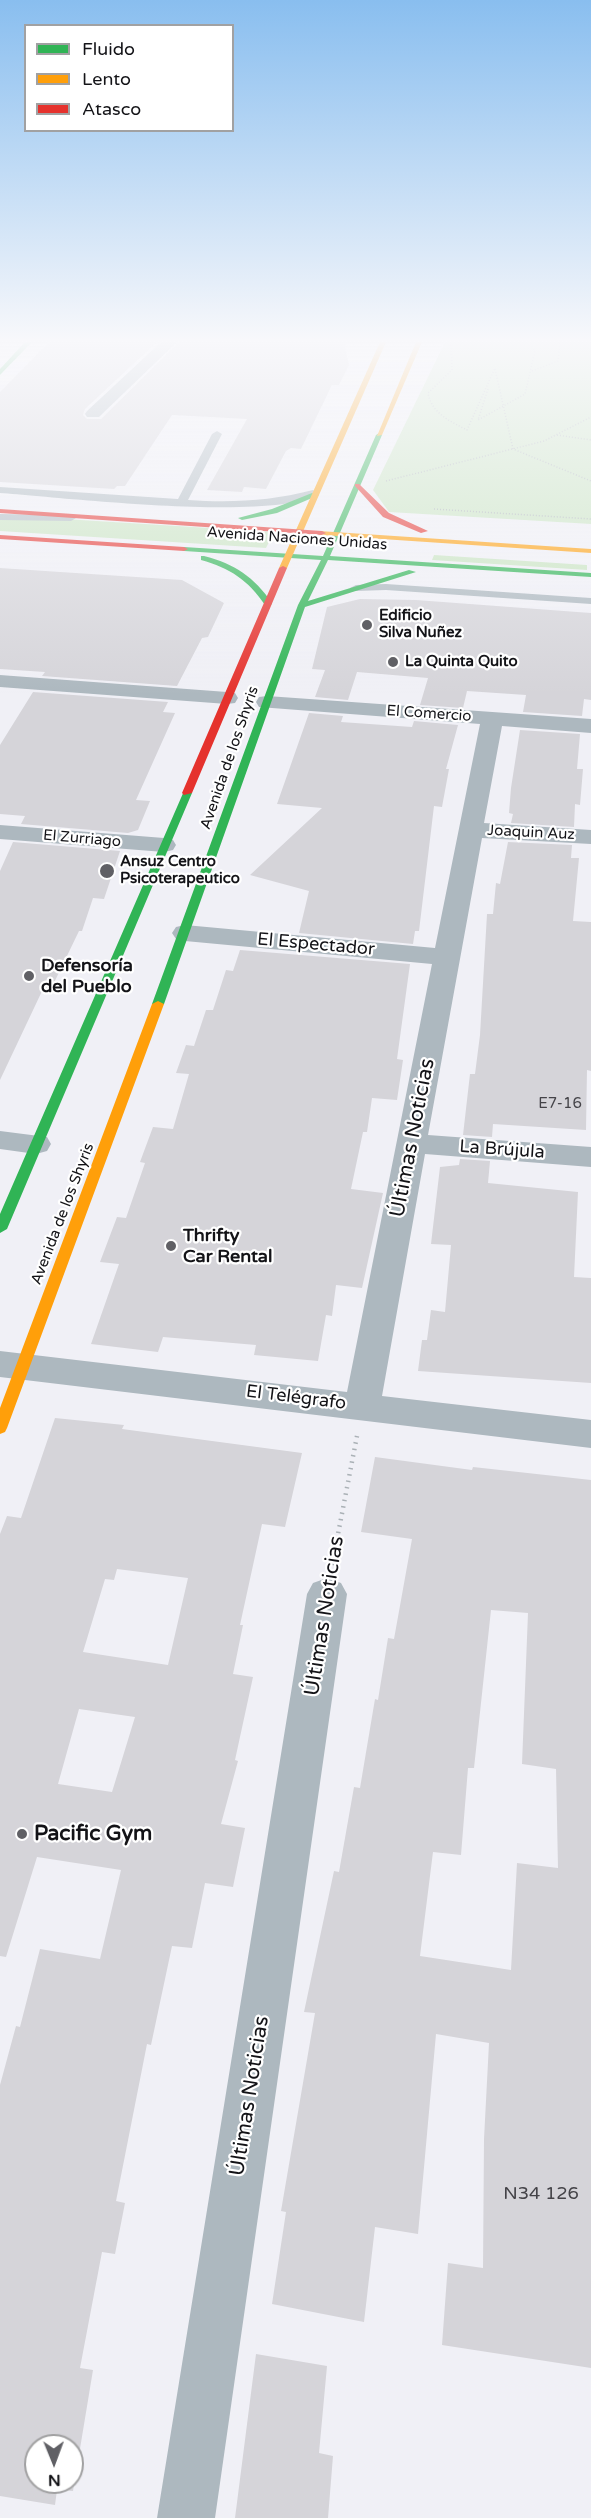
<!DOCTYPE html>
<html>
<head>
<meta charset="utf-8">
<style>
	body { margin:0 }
	#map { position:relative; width:591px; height:2518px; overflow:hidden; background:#f0f0f6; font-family:"Varela Round",sans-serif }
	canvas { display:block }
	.legend { position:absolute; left:24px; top:24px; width:210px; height:108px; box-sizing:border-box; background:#fff; border:2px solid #a1a1a2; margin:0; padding:8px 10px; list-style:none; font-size:18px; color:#131317 }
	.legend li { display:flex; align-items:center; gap:12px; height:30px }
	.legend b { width:30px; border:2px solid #a1a1a2 }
	.north { position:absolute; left:24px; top:2434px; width:60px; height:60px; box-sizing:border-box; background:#fff; border:2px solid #a1a1a2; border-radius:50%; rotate:179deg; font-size:16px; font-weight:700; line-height:24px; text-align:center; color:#131317 }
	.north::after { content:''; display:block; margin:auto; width:21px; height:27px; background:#606065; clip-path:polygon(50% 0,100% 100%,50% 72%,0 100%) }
</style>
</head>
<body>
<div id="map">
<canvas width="591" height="2518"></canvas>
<ul class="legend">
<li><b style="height:8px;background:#30b455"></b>Fluido</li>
<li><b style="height:8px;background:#ff9f0a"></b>Lento</li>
<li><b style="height:8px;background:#e5322d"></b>Atasco</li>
</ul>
<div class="north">N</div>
</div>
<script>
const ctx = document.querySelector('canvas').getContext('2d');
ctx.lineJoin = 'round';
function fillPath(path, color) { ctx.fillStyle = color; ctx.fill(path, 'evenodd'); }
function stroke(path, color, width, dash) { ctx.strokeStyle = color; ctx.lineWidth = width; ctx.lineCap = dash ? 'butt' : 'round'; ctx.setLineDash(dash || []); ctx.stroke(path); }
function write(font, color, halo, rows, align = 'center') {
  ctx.font = font + ' "Varela Round",sans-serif'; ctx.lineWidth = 4.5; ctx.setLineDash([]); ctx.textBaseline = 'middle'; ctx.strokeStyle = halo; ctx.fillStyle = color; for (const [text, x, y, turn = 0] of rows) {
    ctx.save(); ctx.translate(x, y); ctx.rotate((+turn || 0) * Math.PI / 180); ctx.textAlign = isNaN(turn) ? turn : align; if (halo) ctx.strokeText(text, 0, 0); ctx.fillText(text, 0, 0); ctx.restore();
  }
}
const green = new Path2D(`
	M445 342H591V524L389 512 373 490Z
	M0 515 274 532 266 548 0 531Z
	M434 555 587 565V570L432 560Z`);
const building = new Path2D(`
	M49 342H157L85 409 83 415 87 419H101L179 342H344L349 365 339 385H332L301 449 291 448 286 451 266 489 244 487 242 492 207 490 247 419 172 415 125 486H117L114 489 0 482V392Z
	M0 568 182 580 224 603 208 637 202 638 177 686 42 676 45 672 0 669Z
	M360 599 416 600 591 613V700L584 699 582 716 523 712 526 695 467 691 463 708 420 705 428 678 357 672 348 700 315 697 325 670 312 669 327 607Z
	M33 692 168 702 163 712 175 713 136 800 150 801 138 830 128 833 21 824 25 816 0 814V745Z
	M309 713 343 716 341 722 412 727 414 721 458 725 446 769H449L442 807 434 806 419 931H415L413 944 299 933 309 891 250 875 322 808 277 804Z
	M520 730 580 734 577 769H583L580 805 575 804 574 827 511 823 513 814 509 813 511 788Z
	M13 842 120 851 104 899 93 898 82 931H79L51 989H43L0 1080V871Z
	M508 842 572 845 571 858H579L573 921 591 922V1071L587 1070 586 1130 493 1124 492 1137 463 1135 470 1074H475L480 1035 487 914H493L496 883 500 884Z
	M240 950 410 964 397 1059 403 1060 397 1100 372 1098 367 1132H363L351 1189 383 1193 362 1288 336 1285 332 1316 326 1315 318 1361 254 1355 256 1345 163 1337 158 1352 91 1344 119 1264 100 1262 117 1217 126 1218 145 1163 140 1162 153 1127 173 1129 189 1074 176 1073 186 1045 194 1046 206 1010H213L226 970 233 971Z
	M460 1159 490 1161 488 1183 578 1192 574 1277 591 1278V1383L418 1371 422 1340H427L431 1310 445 1312 451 1245 431 1244 440 1167 459 1165Z
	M55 1418 124 1425 122 1429 302 1453 285 1527 262 1524 240 1625H243L233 1674 253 1677 235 1760 238 1761 221 1824 245 1828 233 1887 205 1883 192 1948 172 1946 151 2045 147 2044 116 2201 125 2203 115 2254 102 2252 80 2368 93 2370 73 2491 57 2490 55 2505 0 2496V2085L16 2026 20 2027 40 1949 100 1959 121 1870 37 1857 6 1957 0 1956V1534L7 1516 21 1518ZM117 1569 188 1578 168 1665 83 1652 105 1579 114 1580ZM79 1709 135 1717 112 1792 58 1784ZM36 2446H72V2482H36Z
	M375 1457 472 1470 473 1467 591 1480V2368L442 2345 448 2263 483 2268 484 2139 489 2043 436 2034 418 2234 375 2227 364 2322 272 2304 286 2212 281 2211 315 2013 304 2012 334 1871 339 1872 354 1787 360 1788 375 1699 378 1700 388 1638 394 1639 412 1539 361 1532ZM491 1610 528 1613 522 1764 556 1769 558 1868 517 1863 511 1970 420 1956 433 1852 461 1855 468 1768H474Z
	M256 2354 327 2366 319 2453 333 2456 328 2518H235Z`);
const pathFar1 = new Path2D(`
	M451 342 452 370 428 393C432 414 450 421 467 430L495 368
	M495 369 513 449 591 481
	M532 371 558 361 560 342
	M488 389 478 420 525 394 535 351 529 342
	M557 435 591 440
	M386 481 544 441 591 417
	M434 509 591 519`);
const path = new Path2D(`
	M332 1565 357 1436`);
const lane = new Path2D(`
	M217 431 222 434 188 500C232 503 270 501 313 490L318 493C280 523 58 497 0 493V487L178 499 212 434Z
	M0 514 71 515 76 518 71 521 0 520Z
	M386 584 591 598V604L386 590 356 591 350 588 356 585Z`);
const street = new Path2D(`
	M161 342H177L99 417H87L85 414 87 411Z
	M0 675 227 692 235 693 238 698 235 703 227 704 0 687Z
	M267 696 591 719V733L502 726 484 823 591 830V844L482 838 428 1135 591 1147V1167L425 1154 382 1396 591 1420V1448L0 1377V1351L347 1392 432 964 185 941 176 939 172 933 176 927 185 925 435 948 480 724 259 707 256 702 259 697Z
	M0 825 164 838 173 840 176 845 173 850 164 852 0 839Z
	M0 1131 47 1137 51 1144 47 1151 36 1154 0 1149Z
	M327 1578 341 1583 347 1594 215 2518H157L307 1594 313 1583Z`);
const fast = new Path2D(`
	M25 342H32L0 375V369Z
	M379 433 382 435 330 556 591 573V577L328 560 308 601 409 570 416 572 305 607 164 1004 158 1007 154 1006 152 1004 298 605 321 560 184 551 180 549 184 547 323 556 376 435Z
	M312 493 319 495 277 513 242 520 238 518 272 509Z
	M204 556C235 564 254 577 272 603L271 605H265C248 580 230 568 201 560V556Z
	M184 791 192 793 7 1229 0 1233V1214Z`);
const slow = new Path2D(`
	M380 342H386L287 568 280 570 279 568Z
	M416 342H422L382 435 377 436Z
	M319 531 591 549V553L322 535H319Z
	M158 1001 164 1004 7 1428 5 1432 0 1434V1408L152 1004Z`);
const jam = new Path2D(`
	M355 484H359L389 513 428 531 421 533 383 517 355 486Z
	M0 509 322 531 326 533 322 535 0 513Z
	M0 535 184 547 188 549 184 551 0 539Z
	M283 566 287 568 192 793 184 795 182 793 279 568Z`);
const markers = [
	[367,625,6,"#606065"],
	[393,662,6,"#606065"],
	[107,871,8,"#606065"],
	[29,976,6,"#606065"],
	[171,1246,6,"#606065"],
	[22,1834,6,"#606065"]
];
const farStreetnames = [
	["Avenida Naciones Unidas",297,539,4],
	["El Comercio",429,714,4],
	["Avenida de los Shyris",230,758,-71],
	["Joaquin Auz",531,833,3],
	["El Zurriago",82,839,5],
	["Avenida de los Shyris",63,1214,-69]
];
const farPoinames = [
	["Edificio",379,616],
	["Silva Nuñez",379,633],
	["La Quinta Quito",405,662],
	["Ansuz Centro",120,862],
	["Psicoterapeutico",120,879]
];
const numberNames = [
	["E7-16",560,1104]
];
const streetNames = [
	["El Espectador",316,945,5],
	["La Brújula",502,1150,4],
	["El Telégrafo",296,1398,7]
];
const poiNames = [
	["Defensoría",41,966],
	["del Pueblo",41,987],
	["Thrifty",183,1236],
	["Car Rental",183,1257]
];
const nearNumbernames = [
	["N34 126",541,2194]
];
const nearStreetnames = [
	["Últimas Noticias",413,1138,-79],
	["Últimas Noticias",325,1616,-81],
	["Últimas Noticias",250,2096,-81]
];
const nearPoinames = [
	["Pacific Gym",34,1834]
];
fillPath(green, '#c8e4c0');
fillPath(building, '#d5d4d9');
stroke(pathFar1, '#aab1b6', 1.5, [1, 2]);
stroke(path, '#aab1b6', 4.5, [1.5, 5]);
fillPath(lane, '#adb8bf');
fillPath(street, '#adb8bf');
fillPath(fast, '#30b455');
fillPath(slow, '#ff9f0a');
fillPath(jam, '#e5322d');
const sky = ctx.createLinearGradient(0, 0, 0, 695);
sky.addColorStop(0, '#89beef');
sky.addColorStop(0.49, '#f8f8fb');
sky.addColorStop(1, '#f8f8fb00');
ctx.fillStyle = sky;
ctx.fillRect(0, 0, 591, 695);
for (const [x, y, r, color] of markers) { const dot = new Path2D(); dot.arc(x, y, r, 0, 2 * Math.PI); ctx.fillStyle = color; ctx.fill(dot); stroke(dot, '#fff', 2); }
write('15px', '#131317', '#fff', farStreetnames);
write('bold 15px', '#131317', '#fff', farPoinames, 'left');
write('15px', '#444348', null, numberNames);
write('18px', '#131317', '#fff', streetNames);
write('bold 18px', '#131317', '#fff', poiNames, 'left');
write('18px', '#444348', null, nearNumbernames);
write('21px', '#131317', '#fff', nearStreetnames);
write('bold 21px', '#131317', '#fff', nearPoinames, 'left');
</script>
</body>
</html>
